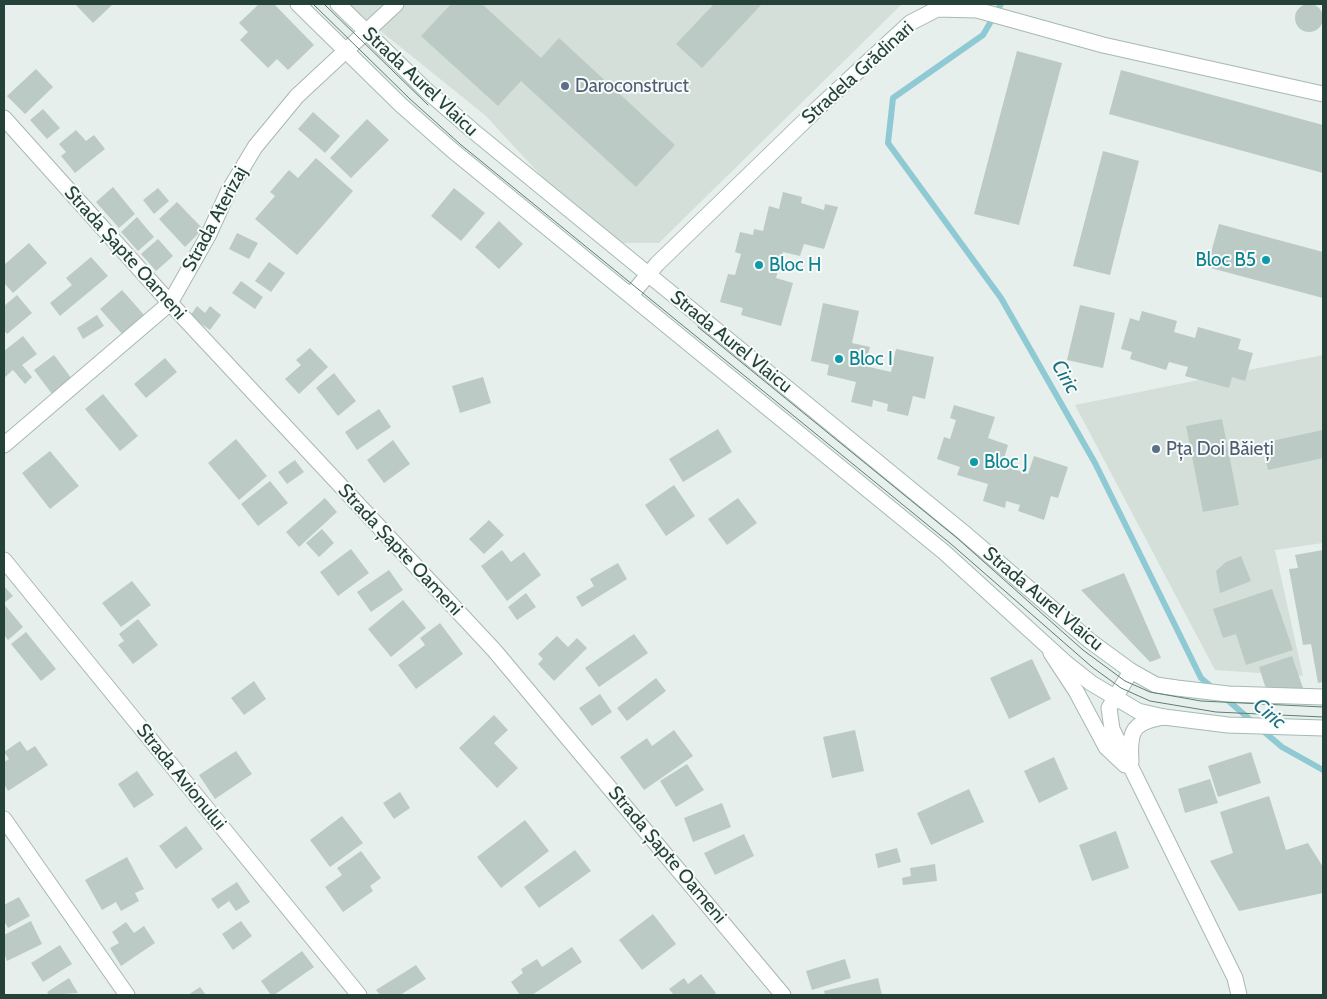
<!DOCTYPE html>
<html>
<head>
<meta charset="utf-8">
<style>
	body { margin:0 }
	#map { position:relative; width:1327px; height:999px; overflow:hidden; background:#e6efeb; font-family:Cabin,sans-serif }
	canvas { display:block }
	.frame { position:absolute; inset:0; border:5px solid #24423a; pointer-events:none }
</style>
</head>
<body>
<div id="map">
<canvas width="1327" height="999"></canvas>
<div class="frame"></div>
</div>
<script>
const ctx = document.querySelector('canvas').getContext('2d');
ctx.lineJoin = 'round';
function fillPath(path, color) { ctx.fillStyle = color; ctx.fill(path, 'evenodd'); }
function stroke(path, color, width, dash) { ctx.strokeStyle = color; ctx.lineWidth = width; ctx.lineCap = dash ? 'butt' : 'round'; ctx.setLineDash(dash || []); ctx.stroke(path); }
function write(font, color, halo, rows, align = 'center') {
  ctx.font = font + ' Cabin,sans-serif'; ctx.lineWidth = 4; ctx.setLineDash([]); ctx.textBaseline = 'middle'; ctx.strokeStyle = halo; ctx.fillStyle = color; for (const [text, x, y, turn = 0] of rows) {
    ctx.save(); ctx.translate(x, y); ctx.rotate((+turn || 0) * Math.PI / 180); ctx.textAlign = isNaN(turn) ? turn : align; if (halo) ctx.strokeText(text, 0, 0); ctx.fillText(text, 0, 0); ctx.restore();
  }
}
const built = new Path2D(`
	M347 4H902L659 243H603L486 116Z
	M1323 355V543L1275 550 1303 676 1215 670 1075 405Z`);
const stream = new Path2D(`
	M1001 4 983 35 893 98 888 143 1001 298 1095 463 1201 678 1214 689
	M1224 697 1254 723
	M1262 730 1282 747 1323 770`);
const building = new Path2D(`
	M1295 18a14 14 0 1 1 28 0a14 14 0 1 1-28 0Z
	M75 4H113L93 23Z
	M259 4H274L314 45 288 70 277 59 268 68 240 40 248 32 239 23Z
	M451 4H482L541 58 559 38 675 145 636 187 521 81 498 106 421 36Z
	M714 4H762L702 68 676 44Z
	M1017 51 1062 63 1019 225 974 214Z
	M36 69 53 87 25 114 7 96Z
	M1121 70 1323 125V173L1109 114Z
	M43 109 60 128 47 139 30 120Z
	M313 112 340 136 325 153 298 129Z
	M367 119 389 140 351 178 330 158Z
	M76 130 86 141 94 135 105 149 75 173 61 156 66 152 59 144Z
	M1103 151 1139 161 1110 275 1073 266Z
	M316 158 353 191 297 255 255 219 275 196 270 192 289 170 298 178Z
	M113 187 135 214 119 228 96 202Z
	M158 188 169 201 154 214 143 200Z
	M454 188 485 213 461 241 431 216Z
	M783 192 802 197 801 203 824 210 825 204 838 207 824 249 804 244 800 256 783 252 776 278 793 283 781 326 741 315 743 308 720 302 728 274 735 275 741 254 735 252 740 232 753 235 754 229 763 231 769 206 779 209Z
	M177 202 203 229 185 247 159 219Z
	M137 217 154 237 138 251 121 232Z
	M499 221 523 244 499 269 475 247Z
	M1219 224 1323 252V298L1207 267Z
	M237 233 258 243 249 259 229 249Z
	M158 239 173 256 156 271 141 254Z
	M29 243 47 263 13 293 4 283V265Z
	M91 257 108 276 60 316 50 303 72 285 66 278Z
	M269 262 285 273 271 292 255 281Z
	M241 281 263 297 255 309 232 293Z
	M122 290 145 316 123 335 100 309Z
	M17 295 32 313 7 334 4 330V306Z
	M823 303 859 311 852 343 870 347 865 366 891 372 896 349 934 357 925 399 913 396 908 416 887 411 888 404 873 400 872 407 851 402 856 382 827 375 829 365 811 361Z
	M1080 305 1115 313 1103 368 1067 360Z
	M197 306 205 313 210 306 221 315 210 330 190 316Z
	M1142 311 1177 321 1174 332 1195 338 1198 327 1241 339 1238 349 1253 353 1245 381 1232 377 1229 388 1185 376 1188 367 1169 362 1166 370 1130 359 1132 352 1121 349 1130 318 1139 321Z
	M97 315 104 326 83 339 77 328Z
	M23 336 37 354 22 365 32 377 25 384 13 370 4 378V351Z
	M310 348 328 367 299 394 285 379 301 365 296 360Z
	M54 355 75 383 55 398 34 370Z
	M165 358 177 372 146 398 134 384Z
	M334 373 356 401 338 416 316 388Z
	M483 377 491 403 460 413 452 386Z
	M103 394 138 436 120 451 85 409Z
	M954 405 995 417 988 438 1008 445 1002 465 1028 474 1034 456 1068 467 1058 498 1051 496 1044 520 1018 511 1020 505 1006 501 1005 508 983 501 988 484 957 475 960 467 937 459 944 437 950 439 956 420 950 418Z
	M379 409 391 427 357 450 345 432Z
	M1222 419 1239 505 1203 512 1186 426Z
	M718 429 732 452 683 482 669 459Z
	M1323 430V458L1268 470 1262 443Z
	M236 439 267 476 239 500 208 463Z
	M393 440 410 464 384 483 367 460Z
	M50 451 79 486 50 509 22 473Z
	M295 460 304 472 287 484 278 472Z
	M270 481 288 503 258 526 241 504Z
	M674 485 695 516 666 536 645 505Z
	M325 498 337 512 299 547 286 532Z
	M738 498 757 523 727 545 708 519Z
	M489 520 504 535 484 554 469 539Z
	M322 529 334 543 319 557 306 543Z
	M351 549 369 573 338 596 320 572Z
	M502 550 511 562 524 552 541 575 507 601 481 566Z
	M1323 550V682L1318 683 1311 644 1303 645 1289 569 1298 568 1295 555Z
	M1241 556 1251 581 1220 593 1216 571 1226 562Z
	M618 563 627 579 582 607 576 597 594 586 590 579Z
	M389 570 403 590 371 612 357 592Z
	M1124 573 1161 658 1150 662 1081 590Z
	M132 581 151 605 121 627 102 603Z
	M4 586 13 596 4 603Z
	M1272 589 1293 650 1246 665 1236 634 1223 638 1213 609Z
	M526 593 536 607 517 620 508 607Z
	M403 600 426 628 391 657 368 629Z
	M4 604 23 627 8 640 4 635Z
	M138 619 158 645 133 664 118 645 124 641 119 634Z
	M440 623 463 654 416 689 398 665 425 645 420 638Z
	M26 632 56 669 41 681 11 644Z
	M634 634 648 653 599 687 585 668Z
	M557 636 568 647 577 638 587 648 554 681 538 664 543 659 538 654Z
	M1292 656 1303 688 1286 694 1265 686 1259 667Z
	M1032 659 1051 699 1009 719 990 678Z
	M656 678 666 691 627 721 617 708Z
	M254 681 266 699 244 715 231 698Z
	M600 694 612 712 592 726 579 708Z
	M494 715 508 730 494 743 518 768 497 788 459 748Z
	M674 730 693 756 644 790 620 757 647 738 652 746Z
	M855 730 864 771 832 778 823 737Z
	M20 741 27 751 35 746 48 765 8 791 4 784V762L9 759 4 752Z
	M236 751 252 774 215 799 199 775Z
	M1251 752 1261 783 1218 797 1208 766Z
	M1054 757 1068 789 1039 803 1024 771Z
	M687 764 704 790 676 807 660 781Z
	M137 771 154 795 134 808 118 784Z
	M1210 779 1218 803 1185 813 1178 789Z
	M969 789 984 822 931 845 917 813Z
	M400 792 410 808 394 819 383 803Z
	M1269 796 1286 850 1308 843 1323 867V893L1239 911 1210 861 1233 853 1220 812Z
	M722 803 731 827 693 842 684 818Z
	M342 816 363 843 330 867 310 840Z
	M525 820 549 851 501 888 477 857Z
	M186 826 203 849 176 869 159 846Z
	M1116 831 1129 868 1092 881 1079 845Z
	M744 834 754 856 715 875 704 853Z
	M897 848 901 862 878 868 875 854Z
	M575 850 591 871 539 908 524 887Z
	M361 851 381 878 370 886 373 891 343 912 325 887 342 875 337 868Z
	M127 857 144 889 135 893 139 901 121 911 116 902 102 910 85 880Z
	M935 864 937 881 903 885 902 878 911 876 910 868Z
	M237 882 250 902 236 911 229 901 218 909 211 899Z
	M19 897 30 916 8 928 4 921V905Z
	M653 914 676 944 642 970 619 940Z
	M31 921 42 944 7 961 4 953V935Z
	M241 921 252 936 233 950 222 934Z
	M126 922 134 933 144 926 155 943 121 966 110 948 119 943 112 932Z
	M60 945 72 964 43 982 31 963Z
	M572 947 582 962 532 995H520L511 982 523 973 521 969 537 959 542 967Z
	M302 951 314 967 274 995H271L261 981Z
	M845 959 851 978 812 990 806 971Z
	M416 965 426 979 400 995H380L376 990Z
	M701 974 716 993 713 995H674L669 989 684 978 688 984Z
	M69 978 78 993 49 995 47 992Z
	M878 978 882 995H825L824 991Z
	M200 987 206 995H188Z`);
const minor = new Path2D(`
	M4 118 170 303 494 650 783 995
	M631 295 657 264 817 109 910 23 937 9 977 10 1103 45 1323 94
	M4 445 170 303 209 234 228 192 255 147 297 96 396 4
	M4 560 359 995
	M4 819 127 995`);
const tertiary = new Path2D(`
	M1051 653 1076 691 1106 747 1125 765
	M1131 671 1109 708 1112 729 1235 978 1239 995
	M1131 762C1129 731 1132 722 1164 717`);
const secondary = new Path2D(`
	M298 4 401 105 452 150 944 552 1067 664 1091 683 1138 711 1164 717 1228 725 1323 728
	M338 4 427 91 472 130 963 532 1090 641 1131 671 1156 685 1177 688 1228 694 1323 697`);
const tram = new Path2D(`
	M313 4 410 99 460 144 951 544 1092 667 1121 688 1150 701 1216 712 1323 717
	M324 4 428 105
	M698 327 957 538 1083 650 1125 681 1150 692 1201 701 1323 707`);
const markers = [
	[565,86,5,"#5c6f8a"],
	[1266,260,5,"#0f9aa8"],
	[759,265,5,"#0f9aa8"],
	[839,359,5,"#0f9aa8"],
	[1156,449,5,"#5c6f8a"],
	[974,462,5,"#0f9aa8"]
];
const streetNames = [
	["Stradela Grădinari",858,73,-42],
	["Strada Aurel Vlaicu",420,82,43],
	["Strada Aterizaj",215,219,-62],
	["Strada Șapte Oameni",125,253,48],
	["Strada Aurel Vlaicu",731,342,39],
	["Strada Șapte Oameni",400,550,47],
	["Strada Aurel Vlaicu",1043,599,40],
	["Strada Avionului",181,777,51],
	["Strada Șapte Oameni",667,855,50]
];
const serviceNames = [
	["Daroconstruct",575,86],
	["Pța Doi Băieți",1166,449]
];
const cultureNames = [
	["Bloc B5",1256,260,"right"],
	["Bloc H",769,265],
	["Bloc I",849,359],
	["Bloc J",984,462]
];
const waterNames = [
	["Ciric",1065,377,60],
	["Ciric",1269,714,40]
];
fillPath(built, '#d4dfda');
stroke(stream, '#8ec9d4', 6);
fillPath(building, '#bbcac4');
stroke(minor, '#a8b8b2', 17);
stroke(tertiary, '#a8b8b2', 17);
stroke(secondary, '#a4bbb3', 17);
stroke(minor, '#fff', 15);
stroke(tertiary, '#fff', 15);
stroke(secondary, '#fff', 15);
stroke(tram, '#5f7d75', 1);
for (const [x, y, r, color] of markers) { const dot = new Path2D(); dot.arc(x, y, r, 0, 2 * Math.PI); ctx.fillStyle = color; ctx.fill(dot); stroke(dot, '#f7fbf9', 2); }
write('19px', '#24423a', '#f7fbf9', streetNames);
write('19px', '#4e5e75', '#f7fbf9', serviceNames, 'left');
write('19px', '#0d838f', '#f7fbf9', cultureNames, 'left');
write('italic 20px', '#1c6f80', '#f7fbf9', waterNames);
</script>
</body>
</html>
